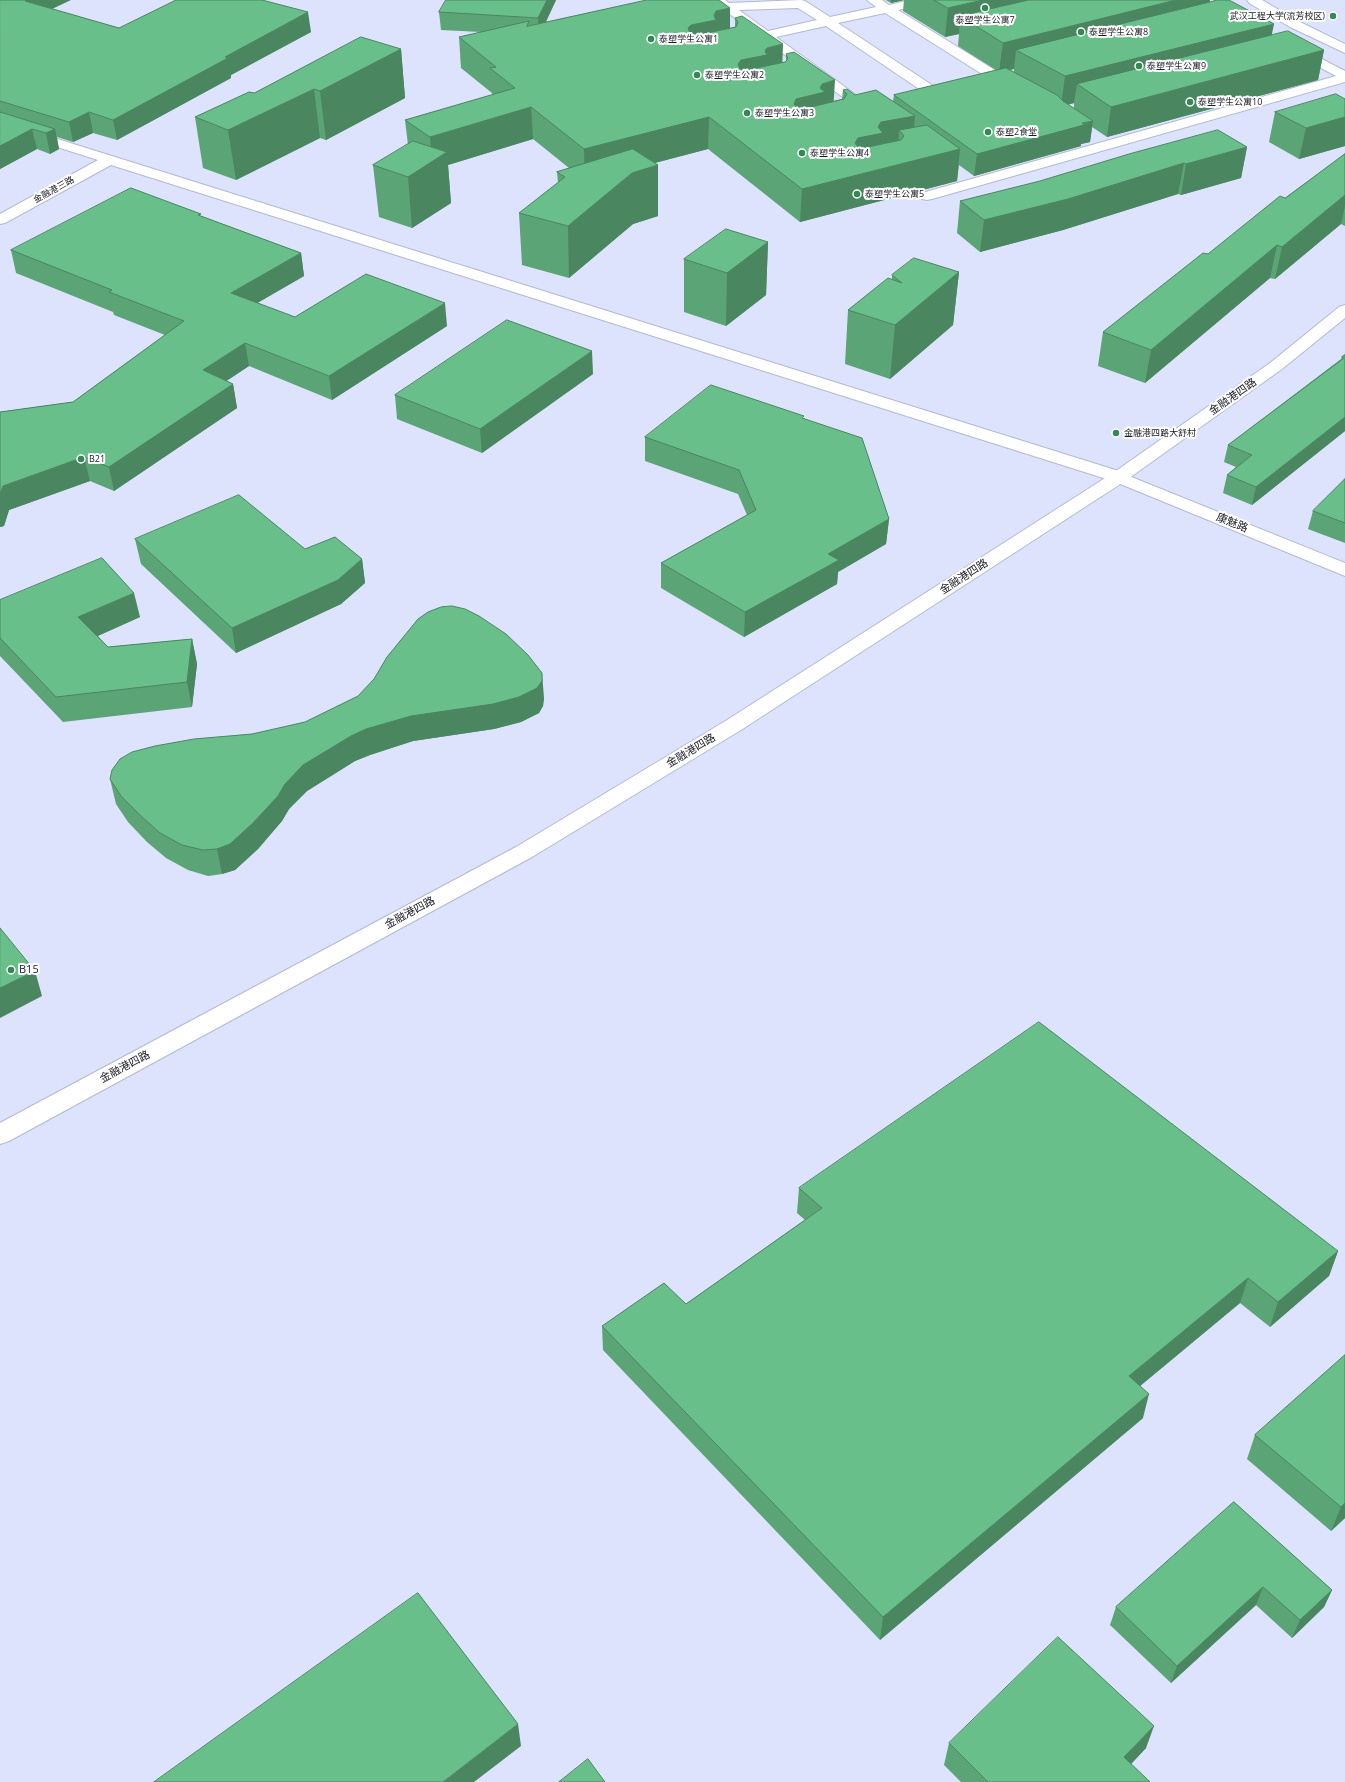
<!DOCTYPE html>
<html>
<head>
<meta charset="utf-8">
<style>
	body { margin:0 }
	canvas { display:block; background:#dde2fd }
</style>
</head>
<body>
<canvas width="1345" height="1782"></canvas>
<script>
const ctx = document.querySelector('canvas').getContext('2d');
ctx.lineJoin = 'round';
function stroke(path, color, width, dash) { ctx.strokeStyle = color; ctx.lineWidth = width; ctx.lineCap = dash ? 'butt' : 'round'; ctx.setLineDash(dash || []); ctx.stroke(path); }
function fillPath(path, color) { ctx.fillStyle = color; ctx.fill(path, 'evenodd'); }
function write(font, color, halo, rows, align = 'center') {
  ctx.font = font + ' "Open Sans","Noto Sans SC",sans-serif'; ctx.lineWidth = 4; ctx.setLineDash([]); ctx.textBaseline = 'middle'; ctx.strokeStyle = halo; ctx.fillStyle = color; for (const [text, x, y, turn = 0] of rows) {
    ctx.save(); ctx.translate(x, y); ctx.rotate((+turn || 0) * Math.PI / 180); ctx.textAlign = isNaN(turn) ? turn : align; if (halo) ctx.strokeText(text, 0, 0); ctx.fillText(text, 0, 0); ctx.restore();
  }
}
const minor = new Path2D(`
	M711 0H725L729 3 801 0 805 1 830 17 876 7 867 0H882L889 5 910 0H933L931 3 898 10 1019 85 1021 88 1019 91H1009L885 13 838 23 941 91 943 94 941 97H931L826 26 776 37 874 108 872 111H862L764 40H753L752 37 756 34ZM798 8 817 20 768 31 739 10Z
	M1247 0H1262L1298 21 1345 44V53L1290 27 1249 3Z
	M1295 45 1345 71V82L932 199 927 200 922 199 920 196 922 193 1336 76 1290 52 1289 49 1290 46Z
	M0 121 1125 473 1128 477 1125 481 1119 482 1113 481 111 165 5 223 0 224V214L98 160 0 129Z`);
const tertiary = new Path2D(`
	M1345 305V318L1282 369 1125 481 741 730 532 857 9 1141 0 1144V1123L516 847 727 720 1113 473 1270 363 1339 307Z`);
const secondary = new Path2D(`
	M1119 472 1345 563V576L1113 481 1110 477 1113 473Z`);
const wall = new Path2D(`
	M0 0 52 9 119 28 311 32 231 75V78L117 140 93 133 73 142 57 137 59 149 50 154 37 149 0 169Z
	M556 0 546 22 730 28 735 27V18L782 63 785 62 786 61V54L833 101 842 99 843 90 855 95 893 101 894 95 996 70 958 46 959 34 945 37 903 11 904 0 891 3 886 0H1210V2L1272 35 1324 50 1318 80 1107 137 1092 127 1090 142 1081 144V146L974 176 959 165 957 181 800 222 708 149 655 163 658 165V216L633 224 569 278 522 265 519 213 558 183 557 172 569 168 533 139 448 165 451 203 412 228 379 217 373 165 408 145 405 120 492 95V93L461 68 459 37 481 32 441 30 439 12ZM1014 69V72L1010 70ZM1074 103V108L1068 105Z
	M401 49 405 98 326 140 320 138 236 180 203 168 195 117 254 93Z
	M1345 99V146L1299 159 1269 142 1275 112Z
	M1247 147 1241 178 1181 195 1178 194 1063 230 980 252 957 233 960 201Z
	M1345 154V226L1341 224 1275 279 1270 278 1145 383 1098 366 1103 332 1208 254Z
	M201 216 301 253 304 276 257 303 295 317 447 326 332 400 249 366 226 381 233 384 237 408 114 491 90 481 9 510 4 526 0 527V412L73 402 165 335 114 315 113 312 16 273 11 250Z
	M768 242 766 295 726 326 684 312V259Z
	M959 272 953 325 890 379 845 364 848 310 892 280V275Z
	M1345 355V431L1252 505 1223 493 1227 475 1236 467 1224 462 1228 445 1341 359 1342 357Z
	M593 374 482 453 397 419 395 395Z
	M804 418 889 519 886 544 838 572 837 584 744 637 661 588V563L747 515 738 494 645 461V437Z
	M1345 479V543L1308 529 1313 511Z
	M135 539 305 549 362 559 365 583 341 604 236 653 141 564Z
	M0 600 140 617 98 636 108 647 192 639 197 664 192 707 63 722 0 656Z
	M544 698 543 706 539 713 521 722 494 729 413 741 370 755 355 761 307 791 289 809 282 821 258 849 235 870 222 874 208 876 188 870 166 858 147 842 128 822 116 804 110 779 252 734Z
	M799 1188 1338 1251 1329 1276 1270 1327 1240 1303 1140 1386 1143 1418 880 1640 603 1350 602 1326 686 1304 805 1220 797 1213Z
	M1345 1355V1518L1331 1531 1247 1459 1255 1435Z
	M1234 1502 1332 1590 1324 1607 1292 1638 1256 1605 1171 1683 1110 1625 1116 1607Z
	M949 1743 1146 1748 1131 1764 1150 1782H961L944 1765Z`);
const shadedWall = new Path2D(`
	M27 0H71L29 20 25 1Z
	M547 0H556L539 36 538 18Z
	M891 0H904L891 3Z
	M983 0H1101L960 16 959 34 945 37 948 8Z
	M1176 0H1210L1207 20 1016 50 1014 69 999 72 1003 43Z
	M730 8V38L691 56 688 28 691 25 714 15 716 11Z
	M308 12 311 32 231 75V78L117 140 113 120 225 57Z
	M1274 24 1268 53 1077 84 1074 103 1061 106 1065 76Z
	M783 44 782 75 738 95V64L741 60 765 51 767 48Z
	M401 49 405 98 326 140 320 91Z
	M1324 50 1318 80 1107 137 1111 107Z
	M835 80 833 112 795 131 794 104 796 99 820 88 822 84Z
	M314 89 320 138 236 180 228 130Z
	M531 107 533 139 448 165 451 203 412 228 408 177 432 161 430 137Z
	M89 112 93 133 73 142 69 122Z
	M915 116 912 148 904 136 899 130 898 151 856 171 855 143 858 138 878 127 881 122Z
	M709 117 708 149 585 181 584 149Z
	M1345 117V146L1299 159 1306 128Z
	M1093 121 1090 142 1081 144V146L974 176 977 154Z
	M32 129 37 149 0 169V146Z
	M55 129 59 149 50 154 46 133Z
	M1247 147 1241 178 1181 195 1186 164Z
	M960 149 957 181 800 222 802 189Z
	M1184 163 1178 194 1063 230 980 252 984 220Z
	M658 165V216L633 224 569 278 568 226 632 173Z
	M1345 195V206L1341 224 1275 279 1282 247Z
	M768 242 766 295 726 326 727 273Z
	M1277 245 1270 278 1145 383 1151 350Z
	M301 253 304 276 235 316 231 293Z
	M959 272 953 325 890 379 895 325Z
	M445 303 447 326 332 400 329 376Z
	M245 343 249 366 207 394 203 370Z
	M592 351 593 374 482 453 480 429Z
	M233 384 237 408 114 491 109 467Z
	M1345 417V431L1252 505 1256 487Z
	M84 457 90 481 9 510 4 526 0 527V494L3 486Z
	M889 519 886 544 838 572 837 584 744 637 745 612 828 554Z
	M362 559 365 583 341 604 236 653 232 628Z
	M134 593 140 617 84 642 78 617Z
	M192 639 197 664 192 707 187 682Z
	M542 673 544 698 543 706 539 713 521 722 494 729 413 741 370 755 355 761 307 791 289 809 282 821 258 849 235 870 222 874 217 849 285 784 303 765 351 736 366 729Z
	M35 971 42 996 0 1018V988Z
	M1338 1251 1329 1276 1270 1327 1278 1302Z
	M1248 1278 1240 1303 1122 1401 1129 1376Z
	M1149 1394 1143 1418 880 1640 883 1617Z
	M1345 1503V1518L1331 1531 1341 1507Z
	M1263 1587 1256 1605 1171 1683 1177 1666Z
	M1332 1590 1324 1607 1292 1638 1300 1620Z
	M518 1724 521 1746 474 1782H443Z
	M1154 1726 1146 1748 1117 1779 1124 1757Z`);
const building = new Path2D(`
	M0 0H27L25 1 119 28 176 0H262L308 12 225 57 228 58 113 120 89 112 69 122 0 101Z
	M446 0H547L538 18 439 12Z
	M647 0H719L730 8 716 11 714 15 716 20 691 25 688 28 690 33 697 35 736 27 738 22 735 18 742 16 783 44 767 48 765 51 767 55 741 60 738 64 740 69 747 70 785 62 788 59 786 54 794 52 835 80 822 84 820 88 825 92 796 99 794 104 797 108 803 109 844 99 847 94 843 90 847 89 855 95 876 90 915 116 881 122 878 127 883 133 858 138 855 143 858 147 863 148 901 140 904 136 899 130 927 125 960 149 802 189 709 117 584 149 531 107 430 137 405 120 515 88 490 68 496 67 459 37 529 21 527 26Z
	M934 0H983L948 8Z
	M1029 0H1176L1003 43 960 16Z
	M1218 0H1229L1274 24 1065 76 1016 50Z
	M1288 31 1324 50 1111 107 1077 84Z
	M361 37 401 49 320 91 314 89 228 130 195 117 249 92 254 93Z
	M1006 68 1057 95 1063 101 1093 121 1082 123 1084 125 977 154 894 95Z
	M1336 94 1345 99V117L1306 128 1275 112Z
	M0 112 55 129 46 133 32 129 0 146Z
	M1218 130 1247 147 1186 164 1184 163 1068 199 984 220 960 201 1040 181 1129 154Z
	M413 141 447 152 408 177 373 165Z
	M633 149 658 165 632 173 568 226 519 213 565 177 557 172Z
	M1345 154V195L1282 247 1277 245 1151 350 1103 332 1203 253 1208 254 1280 196 1285 198Z
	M131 188 201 214 198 215 301 253 231 293 295 317 366 274 445 303 329 376 245 343 203 370 233 384 109 467 84 457 3 486 0 494V412L73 402 184 321 109 292 112 290 11 250Z
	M726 229 768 242 727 273 684 259Z
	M914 258 959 272 895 325 848 310 888 278 902 283 892 275Z
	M507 320 592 351 480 429 395 395Z
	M1345 355V417L1256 487 1227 475 1252 455 1228 445 1344 358 1342 357Z
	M711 385 804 416 802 418 862 438 889 519 828 554 839 560 745 612 661 563 756 510 739 470 645 437Z
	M1345 479V523L1313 511Z
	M239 495 305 549 335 537 362 559 338 580 232 628 135 539Z
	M102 558 134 593 78 617 108 647 192 639 187 682 56 697 0 638V600Z
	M452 606 465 609 479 616 506 634 528 655 542 673V681L537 688 519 697 493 704 411 716 366 729 351 736 303 765 285 784 278 796 253 823 230 844 217 849 203 850 182 845 160 833 141 816 121 796 110 779 112 770 120 759 132 752 155 746 194 739 252 734 305 722 358 696 374 679 387 657 418 619 428 612 441 607Z
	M0 928 35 971 0 988Z
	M1039 1022 1338 1251 1278 1302 1248 1278 1129 1376 1149 1394 883 1617 602 1326 664 1283 686 1304 822 1208 799 1188Z
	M1345 1355V1503L1341 1507 1255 1435Z
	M1234 1502 1332 1590 1300 1620 1263 1587 1177 1666 1116 1607Z
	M418 1593 518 1724 443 1782H154Z
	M1058 1637 1154 1726 1124 1757 1150 1782H988L949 1743Z
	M588 1759 605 1782H559Z`);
const markers = [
	[985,8,4,"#368758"],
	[1333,16,4,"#368758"],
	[1081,32,4,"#368758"],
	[651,39,4,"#368758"],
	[1139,66,4,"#368758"],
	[697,75,4,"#368758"],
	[1190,102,4,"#368758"],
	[747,113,4,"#368758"],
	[988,132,4,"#368758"],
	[802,153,4,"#368758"],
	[857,194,4,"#368758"],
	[1116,433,4,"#368758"],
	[81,459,4,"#368758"],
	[11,970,4,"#368758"]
];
const farPoinames = [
	["武汉工程大学(流芳校区)",1325,16,"right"],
	["泰塑学生公寓7",985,20,"center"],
	["泰塑学生公寓8",1089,32],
	["泰塑学生公寓1",659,39],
	["泰塑学生公寓9",1147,66],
	["泰塑学生公寓2",705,75],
	["泰塑学生公寓10",1198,102],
	["泰塑学生公寓3",755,113],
	["泰塑2食堂",996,132],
	["泰塑学生公寓4",810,153],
	["泰塑学生公寓5",865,194],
	["金融港四路大舒村",1124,433],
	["B21",89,459]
];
const farStreetnames = [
	["金融港三路",54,190,-29]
];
const streetNames = [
	["金融港四路",1233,397,-35],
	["康魅路",1232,523,22],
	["金融港四路",964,577,-33],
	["金融港四路",691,751,-31],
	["金融港四路",410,913,-28],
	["金融港四路",125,1067,-28]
];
const poiNames = [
	["B15",19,970]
];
stroke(minor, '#b3b9d3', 2);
stroke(tertiary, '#b3b9d3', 2);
stroke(secondary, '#b3b9d3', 2);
fillPath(minor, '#fff');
fillPath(tertiary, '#fff');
fillPath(secondary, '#fff');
fillPath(wall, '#5aa476');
fillPath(shadedWall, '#4a8660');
fillPath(building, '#69bf89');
stroke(building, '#4a8660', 1);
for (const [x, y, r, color] of markers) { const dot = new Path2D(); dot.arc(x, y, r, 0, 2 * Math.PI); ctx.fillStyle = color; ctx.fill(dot); stroke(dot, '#fff', 1.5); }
write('9px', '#191a24', '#fff', farPoinames, 'left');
write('9px', '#191a24', '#fff', farStreetnames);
write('11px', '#191a24', '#fff', streetNames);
write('11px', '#191a24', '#fff', poiNames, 'left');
</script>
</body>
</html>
